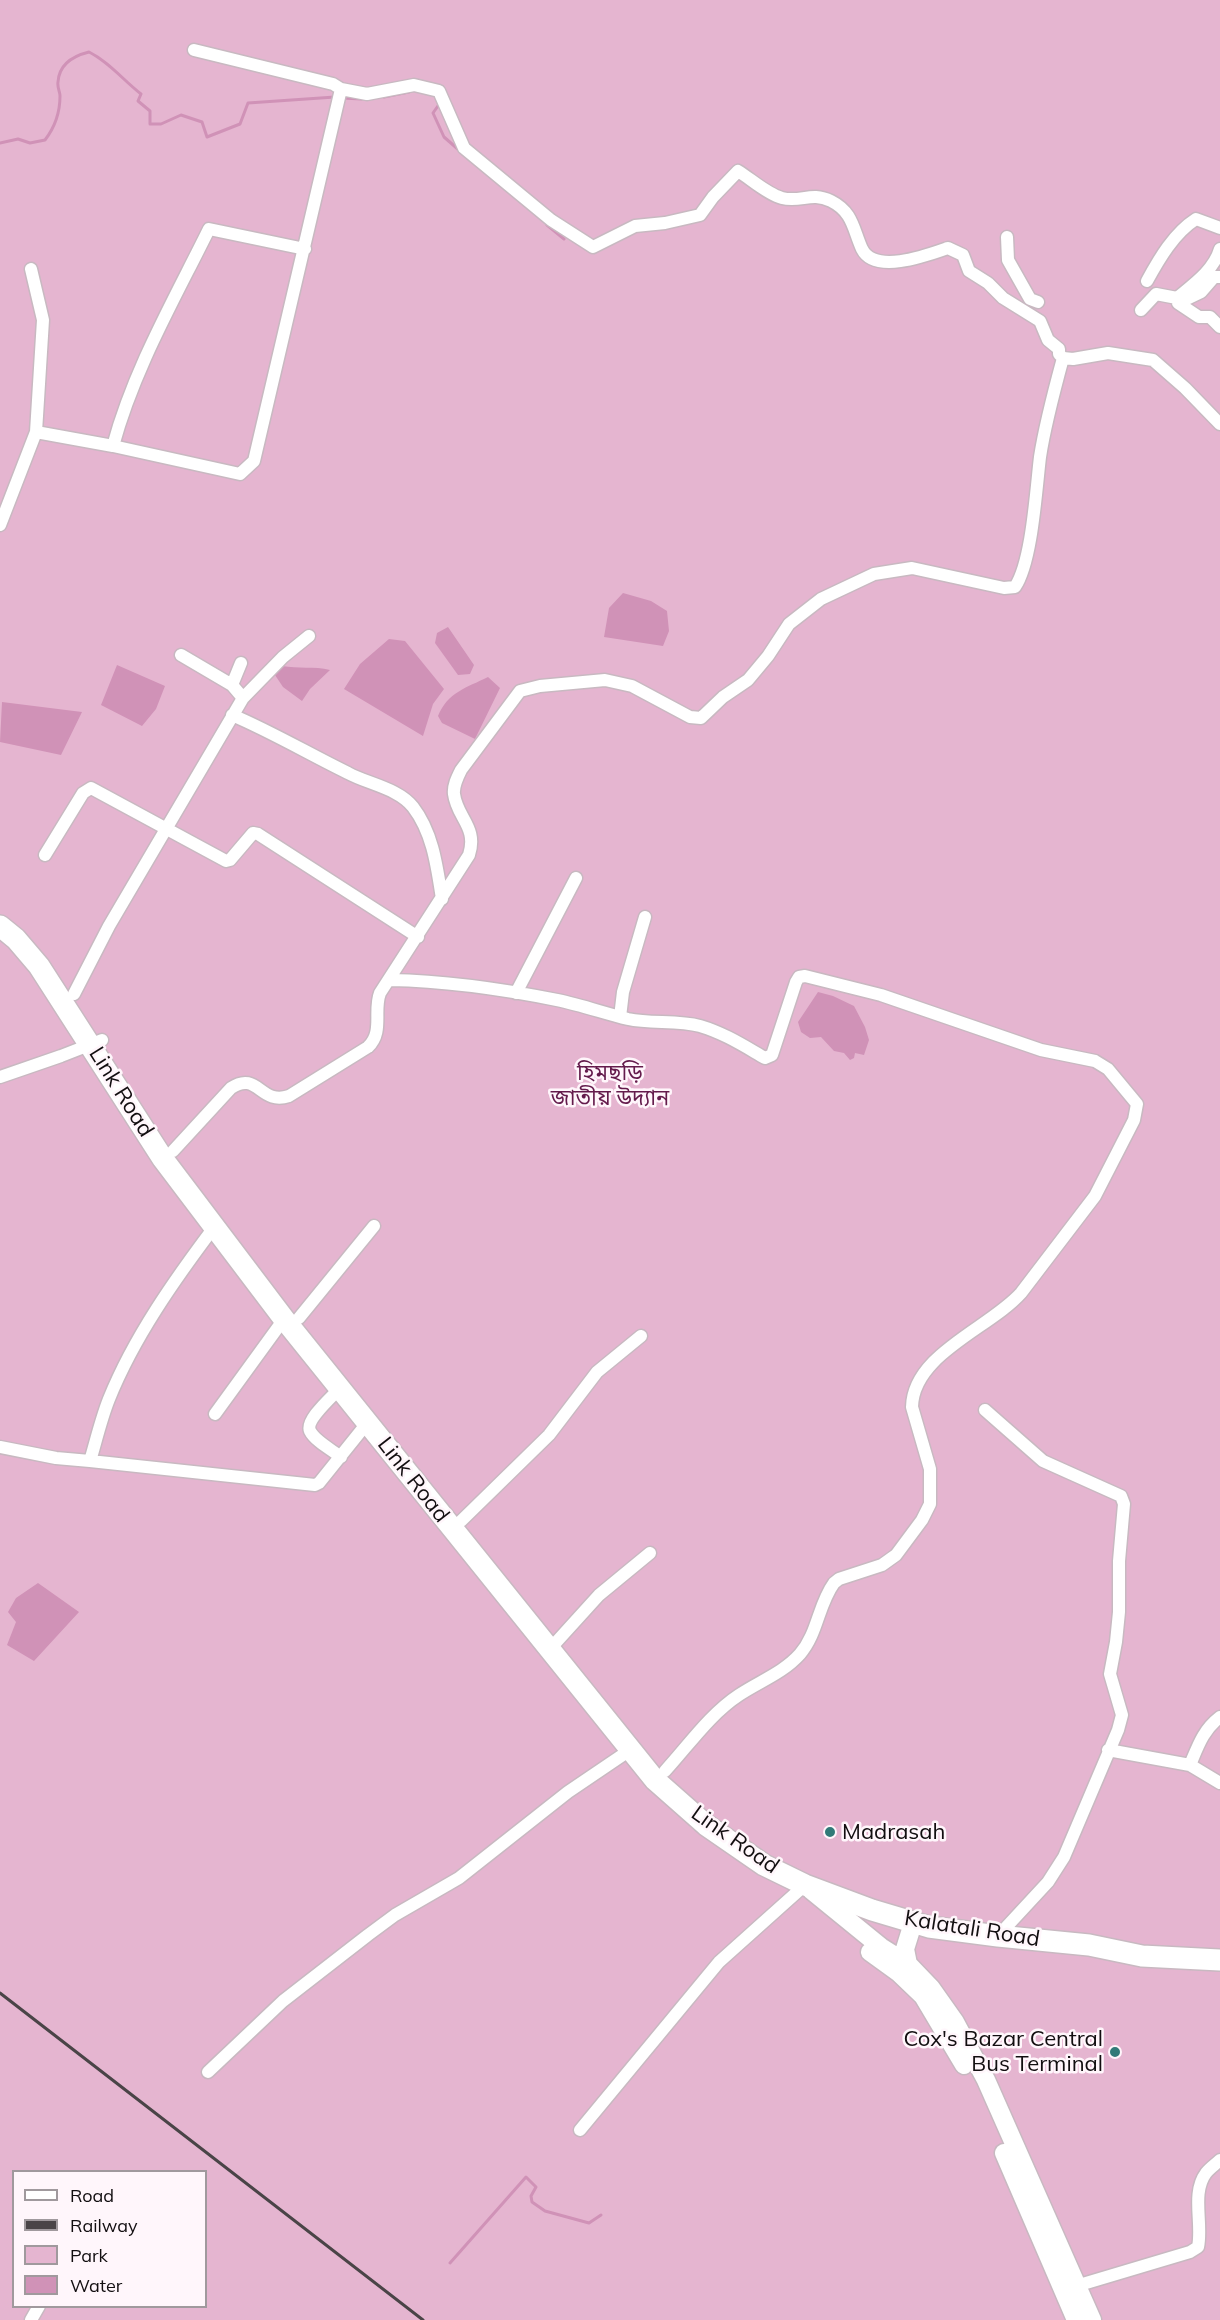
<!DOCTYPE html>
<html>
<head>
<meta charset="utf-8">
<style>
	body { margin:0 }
	#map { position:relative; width:1220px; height:2320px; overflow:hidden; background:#f6e7ef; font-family:Mulish,sans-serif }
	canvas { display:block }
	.legend { position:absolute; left:12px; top:2170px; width:195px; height:138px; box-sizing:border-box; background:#fff6fb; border:2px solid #a0999d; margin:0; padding:8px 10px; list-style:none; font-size:18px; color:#120e10 }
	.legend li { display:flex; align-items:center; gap:12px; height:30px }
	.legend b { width:30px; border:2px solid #a0999d }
</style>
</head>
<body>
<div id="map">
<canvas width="1220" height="2320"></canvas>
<ul class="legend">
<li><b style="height:8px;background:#fff"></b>Road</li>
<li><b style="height:8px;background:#4a4447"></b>Railway</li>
<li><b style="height:16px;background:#e5b5d0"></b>Park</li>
<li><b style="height:16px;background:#d092b7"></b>Water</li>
</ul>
</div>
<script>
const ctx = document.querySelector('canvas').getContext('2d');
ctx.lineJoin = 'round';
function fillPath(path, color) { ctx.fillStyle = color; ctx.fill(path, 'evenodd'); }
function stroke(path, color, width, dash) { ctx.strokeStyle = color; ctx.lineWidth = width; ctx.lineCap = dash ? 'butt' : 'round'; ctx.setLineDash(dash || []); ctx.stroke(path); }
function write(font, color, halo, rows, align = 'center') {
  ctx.font = font + ' Mulish,"Noto Sans Bengali",sans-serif'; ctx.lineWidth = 5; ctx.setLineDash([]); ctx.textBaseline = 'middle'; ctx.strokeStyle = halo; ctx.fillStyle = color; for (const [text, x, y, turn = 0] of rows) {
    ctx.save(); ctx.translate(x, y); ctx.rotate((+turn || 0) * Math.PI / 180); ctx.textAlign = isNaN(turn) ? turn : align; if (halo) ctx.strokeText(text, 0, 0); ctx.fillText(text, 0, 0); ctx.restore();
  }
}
const green = new Path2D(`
	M0 0H1220V2320H0ZM14 2172H206V2306H14Z`);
const water = new Path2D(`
	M623 593 651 601 667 611 669 631 663 646 604 637 609 608Z
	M448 627 474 665 470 674 458 675 435 643 437 633Z
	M389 639 405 641 444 689 433 704 423 736 344 689 360 664Z
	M117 665 165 686 156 709 142 726 101 705Z
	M282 666C298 669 314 666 330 670L310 689 302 701 283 687 275 675Z
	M488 677 500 688 475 739 442 723 438 716C448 692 466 688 488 677Z
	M2 702 82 712 61 755 0 742Z
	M818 992 833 996 854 1006 865 1027 869 1040 864 1055 855 1053 854 1058 850 1060 844 1053 834 1051 821 1037 810 1038 801 1032 798 1022Z
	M38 1583 79 1612 34 1661 7 1645 16 1622 8 1612 16 1598Z`);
const stream = new Path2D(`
	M384 97 409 92
	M342 98 362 99
	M440 103 433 113 444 137 460 151
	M0 143 18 139 30 143 45 140C55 127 60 113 60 96 60 92 57 87 58 82 59 64 73 56 89 52 109 62 123 80 141 94L138 101 150 111V124H161L181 115 202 122 207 137 240 124 248 103 335 97
	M547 225 564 239
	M450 2263 526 2177 536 2187 531 2196 532 2202 545 2211 589 2223 601 2215`);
const street = new Path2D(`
	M194 50 333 84 341 89 367 94 414 85 439 91 464 148 551 220 593 247 635 226 665 223 700 215 713 197 738 171C751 179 767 194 782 198 801 203 811 191 831 201 853 212 853 229 862 249 875 275 928 255 948 248L963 255 969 271 988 283 1003 298 1040 321 1048 340 1059 349V354L1063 358 1073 359 1108 353 1153 360 1185 388 1220 424
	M1007 237 1008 260 1030 299 1038 302
	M31 269 43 320 36 432
	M1220 277H1214L1201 292 1178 303 1199 317H1210L1220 327
	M1147 281C1159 259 1174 233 1196 219L1220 228
	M1141 310 1156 294 1177 298C1194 284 1214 270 1220 249
	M113 446C134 369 174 300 209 229L305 249
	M0 525 36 432 113 446 240 474 254 461 341 89
	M181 655 232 685 243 698
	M232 685 241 663
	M232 715C272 732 309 754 348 773 368 784 398 788 413 807 433 833 437 867 442 899
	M45 855 83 793 91 788 226 861 230 860 253 833 258 834 418 937
	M390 980C446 981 502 989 557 1000 581 1005 604 1013 628 1019 651 1024 677 1020 700 1026 724 1033 744 1046 765 1058L772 1055 796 982 799 977 805 976 881 995 1041 1050 1095 1061 1108 1069 1137 1104 1134 1120 1095 1196 1021 1293C990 1328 913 1354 912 1407L930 1469V1504L922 1520 896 1555 882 1565 839 1579 834 1583C818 1605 818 1633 800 1654 783 1673 760 1681 739 1695 710 1714 688 1746 665 1771
	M516 993 576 878
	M74 994 109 926 243 698 283 657 309 636
	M620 1017 623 992 645 917
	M0 1077 61 1056 102 1040
	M173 1151 231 1088C258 1070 260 1106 289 1096L368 1047C384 1032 373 1011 380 993L469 855C478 827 457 818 454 794 453 786 457 778 461 770L520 691 540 686 605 680 632 686 690 717 701 718 723 697 748 680 768 656 789 624 821 599 874 574 912 568 1004 588 1015 587C1032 562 1036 490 1040 457 1045 424 1054 391 1063 358
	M215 1226C175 1279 134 1337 109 1399 101 1419 96 1441 90 1461L315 1485 319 1483 368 1422
	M299 1318 374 1226
	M340 1388C332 1397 305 1420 310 1431 315 1441 332 1450 341 1457
	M985 1410 1043 1461 1121 1496 1124 1504 1119 1561V1612L1116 1642 1110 1674 1122 1715 1118 1730 1064 1857 1048 1882 998 1936
	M215 1414 284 1319
	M0 1447 56 1458 90 1461
	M461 1521 549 1435 597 1372 641 1336
	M550 1649 599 1595 650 1553
	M1108 1750 1190 1765 1220 1783
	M1190 1765C1198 1746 1203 1730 1220 1717
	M208 2072 283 2001 368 1935 395 1915 459 1878 568 1792 630 1750
	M580 2130 719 1962 805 1885
	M1076 2286 1190 2252 1198 2247C1203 2224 1191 2193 1206 2173 1210 2168 1216 2164 1220 2160
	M31 2320 39 2306`);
const primary = new Path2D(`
	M811 1890 881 1947 908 1964 931 1988 955 2022 986 2080 1092 2320
	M870 1952 899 1973 923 1996 964 2065
	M908 1964 905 1949 913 1923
	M1004 2153 1076 2320`);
const highway = new Path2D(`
	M0 926 16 939 39 966 163 1159 284 1319 655 1780 706 1825 764 1865 805 1885 872 1910 929 1927 998 1936 1089 1945 1142 1956 1220 1960`);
const rail = new Path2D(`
	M0 1993 423 2320`);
const markers = [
	[830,1832,6,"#317a78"],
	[1115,2052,6,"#317a78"]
];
const parkNames = [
	["হিমছড়ি",610,1073],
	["জাতীয় উদ্যান",610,1098]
];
const streetNames = [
	["Link Road",121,1092,58],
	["Link Road",413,1480,52],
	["Link Road",735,1840,35],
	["Kalatali Road",972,1929,9]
];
const poiNames = [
	["Madrasah",842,1832],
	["Cox's Bazar Central",1103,2039,"right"],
	["Bus Terminal",1103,2064,"right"]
];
fillPath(green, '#e5b5d0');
fillPath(water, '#d092b7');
stroke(stream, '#d092b7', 3);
stroke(street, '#c8b9c1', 15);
stroke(primary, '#c8b9c1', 21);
stroke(highway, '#c8b9c1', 24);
stroke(street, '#fff', 12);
stroke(primary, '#fff', 18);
stroke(highway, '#fff', 21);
stroke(rail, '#4a4447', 3);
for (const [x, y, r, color] of markers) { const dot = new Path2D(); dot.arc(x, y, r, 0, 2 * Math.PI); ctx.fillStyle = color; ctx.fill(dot); stroke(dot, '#fff6fb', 2); }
write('22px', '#641b4c', '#fff6fb', parkNames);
write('22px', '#120e10', '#fff6fb', streetNames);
write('22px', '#120e10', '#fff6fb', poiNames, 'left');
</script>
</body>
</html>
